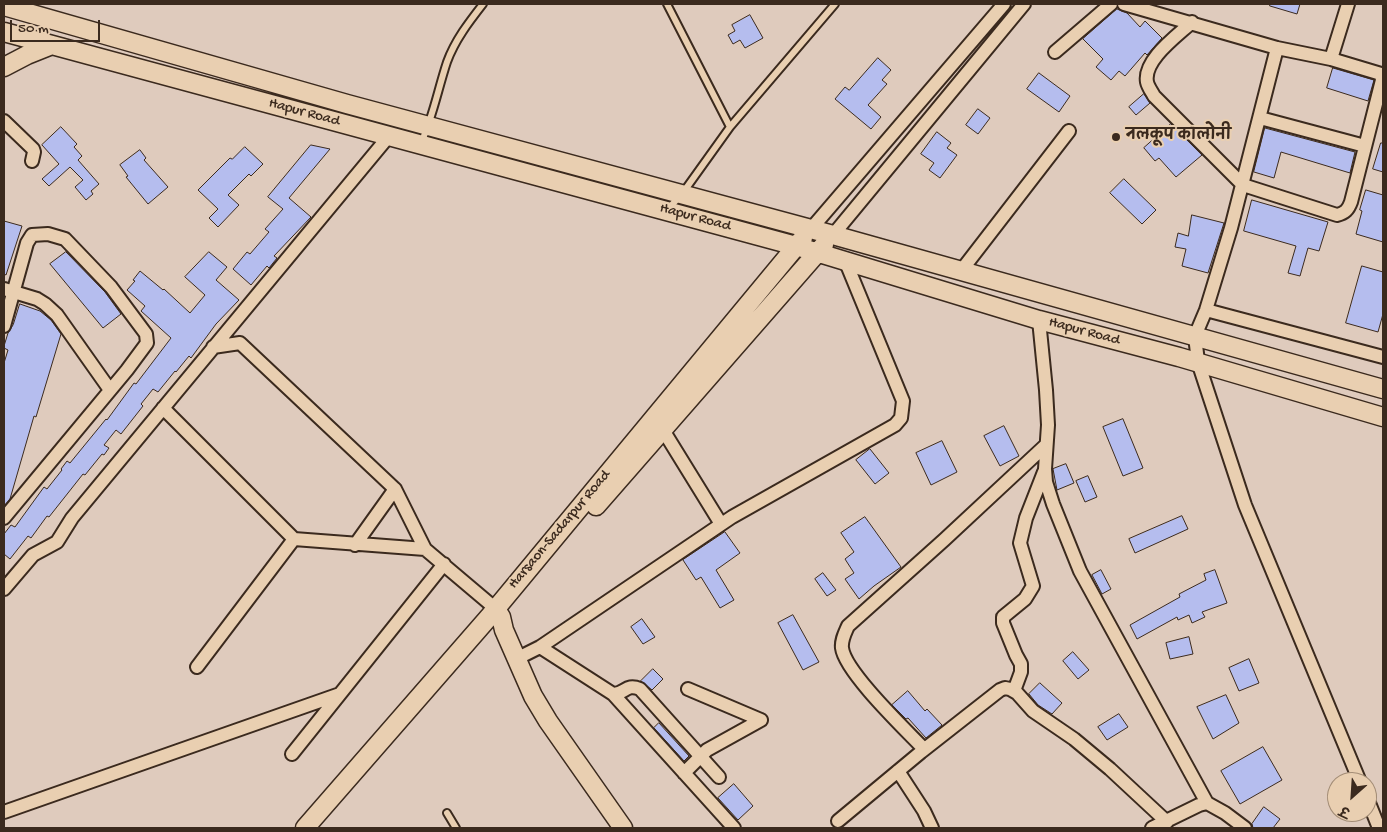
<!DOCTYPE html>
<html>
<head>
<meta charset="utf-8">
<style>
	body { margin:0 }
	#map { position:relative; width:1387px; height:832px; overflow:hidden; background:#dfcbbd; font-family:"Gochi Hand","Playpen Sans Deva",sans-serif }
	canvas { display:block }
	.frame { position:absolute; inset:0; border:5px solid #3b2a1e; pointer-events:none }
	.north { position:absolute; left:1327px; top:772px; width:50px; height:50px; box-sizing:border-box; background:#e9cfb1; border:1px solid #a38d76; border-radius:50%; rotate:206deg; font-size:14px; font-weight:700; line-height:20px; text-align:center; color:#3b2a1e }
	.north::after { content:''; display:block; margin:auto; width:18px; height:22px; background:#3b2a1e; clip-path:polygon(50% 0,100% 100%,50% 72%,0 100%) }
	.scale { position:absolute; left:10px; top:20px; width:90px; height:22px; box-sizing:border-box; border:2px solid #3b2a1e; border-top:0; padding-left:6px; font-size:15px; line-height:18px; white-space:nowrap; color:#3b2a1e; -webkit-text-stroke:4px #e9cfb1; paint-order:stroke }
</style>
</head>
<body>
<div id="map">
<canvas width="1387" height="832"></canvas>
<div class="frame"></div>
<div class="north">उ</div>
<div class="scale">50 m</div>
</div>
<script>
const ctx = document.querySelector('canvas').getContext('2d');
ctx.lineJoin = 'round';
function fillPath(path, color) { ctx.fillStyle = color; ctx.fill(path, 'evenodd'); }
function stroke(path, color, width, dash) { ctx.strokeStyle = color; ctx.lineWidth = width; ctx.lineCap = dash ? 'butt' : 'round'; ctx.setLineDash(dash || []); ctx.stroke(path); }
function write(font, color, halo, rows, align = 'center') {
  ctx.font = font + ' "Gochi Hand","Playpen Sans Deva",sans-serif'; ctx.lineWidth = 4; ctx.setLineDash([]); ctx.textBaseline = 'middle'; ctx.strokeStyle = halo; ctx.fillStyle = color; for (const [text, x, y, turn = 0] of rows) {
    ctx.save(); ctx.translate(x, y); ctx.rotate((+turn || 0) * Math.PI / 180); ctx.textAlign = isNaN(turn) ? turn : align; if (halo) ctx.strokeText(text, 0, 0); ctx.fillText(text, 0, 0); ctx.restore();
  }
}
const building = new Path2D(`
	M1270 4H1300L1297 14 1270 6Z
	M1117 9 1127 13 1140 27 1145 21 1162 38 1147 55 1145 53 1125 76 1119 71 1111 80 1096 67 1103 59 1083 39Z
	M750 15 763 38 745 48 740 40 733 44 728 35 735 31 732 25Z
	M878 58 891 70 882 80 887 84 868 105 881 117 871 129 835 99 845 87 849 90Z
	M1333 68 1374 80 1368 101 1327 88Z
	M1039 73 1070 96 1059 112 1027 89Z
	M1144 94 1150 103 1136 115 1129 107Z
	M978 109 990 118 978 134 966 125Z
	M1171 124 1202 155 1176 177 1159 158 1155 161 1144 148Z
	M61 127 77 144 74 147 82 156 78 160 99 184 91 191 93 194 86 200 75 187 83 180 70 167 49 186 42 179 59 164 42 145Z
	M1265 128 1355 152 1350 173 1281 152 1274 178 1254 172Z
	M937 132 951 143 947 148 957 155 940 178 929 170 934 163 921 154Z
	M1381 143H1383V172L1373 169Z
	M311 145 330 149 289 198 311 217 274 256 277 258 269 268 267 266 251 285 233 269 247 252 250 254 269 232 265 229 283 209 268 197Z
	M245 147 263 164 251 176 249 174 228 195 239 205 218 227 209 218 218 209 198 190 230 158 232 159Z
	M140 150 146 158 144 160 168 187 148 204 126 177 128 176 120 165Z
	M1124 179 1156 210 1142 224 1110 193Z
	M1366 190 1383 195V242L1356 234 1362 211 1360 210Z
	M1252 200 1328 222 1319 251 1308 248 1300 276 1288 273 1296 246 1244 231Z
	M1192 215 1224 223 1208 273 1182 266 1186 249 1175 247 1178 233 1188 236Z
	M4 221 22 226 6 275 4 274Z
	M66 252 105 292 121 314 103 328 50 264Z
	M209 252 227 267 216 280 239 300 216 324 191 358 189 356 176 372 175 371 158 392 153 389 141 404 143 406 121 434 116 430 104 445 109 448 104 455 102 454 85 475 83 474 49 517 47 516 31 538 28 536 10 559 4 554V534L11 525 15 527 44 487 47 489 62 470 61 469 67 461 70 463 106 419 107 420 134 383 136 384 171 338 141 311 145 306 127 290 135 281 133 280 140 271 163 290 164 289 190 313 205 295 185 277Z
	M1362 266 1383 272V314L1378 332 1346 323Z
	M20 304 40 311 51 320 61 334 36 417 34 416 10 499 4 506V363L8 350 4 348V346L8 333 13 325Z
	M1123 419 1143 468 1123 476 1103 427Z
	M1004 426 1019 456 1000 466 984 436Z
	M942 441 957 472 931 485 916 453Z
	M870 449 889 473 875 484 856 460Z
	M1066 464 1074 483 1057 490 1053 469Z
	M1088 476 1097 497 1085 502 1076 481Z
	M1182 516 1188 529 1135 553 1129 539Z
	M865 517 901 567 874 586 859 599 845 579 854 573 845 559 854 552 841 533Z
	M725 532 740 553 716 570 734 600 720 608 701 577 696 580 683 560Z
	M1101 570 1111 589 1102 594 1092 575Z
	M1215 570 1227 603 1202 612 1205 617 1192 623 1189 615 1178 620 1177 617 1137 639 1130 625 1180 597 1179 594 1206 580 1204 574Z
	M823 573 836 590 827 596 815 579Z
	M793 615 819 662 803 670 778 623Z
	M642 619 655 637 643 644 631 627Z
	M1189 637 1193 654 1170 659 1166 643Z
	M1073 652 1089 670 1078 679 1063 661Z
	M1249 659 1259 683 1239 691 1229 668Z
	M653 669 663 679 652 690 641 681Z
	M1040 683 1062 703 1052 714 1038 705 1029 694Z
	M908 691 925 711 927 709 942 725 926 738 908 718 906 719 892 705Z
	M1226 695 1239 723 1213 739 1197 707Z
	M1119 714 1128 727 1107 740 1098 727Z
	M659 723 689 756 684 761 654 728Z
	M1263 747 1282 780 1240 804 1221 771Z
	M734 784 753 806 738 820 718 798Z
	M1264 807 1280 819 1273 828H1253L1252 824Z`);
const lane = new Path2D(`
	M667 4 730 127
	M421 143C433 117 438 89 447 62 455 40 469 22 483 4
	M667 210 682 194 730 127 835 4
	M447 813 456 828`);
const street = new Path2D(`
	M1124 4 1277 48 1331 59 1381 74 1382 80 1351 202C1348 210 1345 213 1337 215L1243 185 1154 96C1152 92 1148 87 1147 82 1143 60 1177 36 1192 22
	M1277 48 1231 228 1206 310 1195 336 1198 362 1245 505 1360 782
	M1055 52 1111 4
	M1331 59 1348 4
	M1260 118 1365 146
	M4 121 33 149 34 152 32 161
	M811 229 1004 4
	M833 235 1024 4
	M961 271 1069 131
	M4 289 37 299 45 304 57 315 110 390
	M1206 310 1383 357
	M1039 320 1046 390 1048 425 1045 469 1046 482 1053 504 1080 571 1207 803 1225 813 1245 828
	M4 326 27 243 32 235 48 234 65 239 111 287 146 334 147 343 127 370 4 518
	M213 347 240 343 395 489 425 549 496 609
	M163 408 294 539
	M663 430 721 524
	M355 545 395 489
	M4 589 33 555 57 542 72 518 389 136
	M540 647 613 694C625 694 626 683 640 689L719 777
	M516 659 540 647 732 517 895 425 901 418 903 401 845 260
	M197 667 294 539 425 549
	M688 689 761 720
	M1014 691 1021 672V664L1016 655 1003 623V617L1025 599 1033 586 1020 543 1026 518 1044 472
	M613 694 734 828
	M924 749C906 730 845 672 842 648 841 640 845 633 848 626L944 540 1046 445
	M292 754 444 564
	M898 771 924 811 932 828
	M684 773 707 750 761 720
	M1367 798 1379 828
	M4 812 340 694
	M838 821 921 752 1000 690 1005 688 1010 689 1017 693 1033 711 1074 739 1110 769 1167 822
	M1152 828 1199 805 1207 803`);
const secondary = new Path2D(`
	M4 6 347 104 833 235 1383 389
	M4 32 796 246 1039 320 1179 357 1383 417
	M4 67 27 55 52 45
	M596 506 824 245
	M496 609 501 617 504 630 533 696 548 721 623 828
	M305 828 489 617 803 238`);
const markers = [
	[1116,137,5,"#3b2a1e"]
];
const streetNames = [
	["Hapur Road",304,113,15],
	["Hapur Road",695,218,15],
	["Hapur Road",1084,332,15],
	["Harsaon-Sadarpur Road",560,530,-50]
];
const poiNames = [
	["नलकूप कालोनी",1126,137]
];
fillPath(building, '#b5bdee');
stroke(building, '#3b2a1e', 1);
stroke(lane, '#3b2a1e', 10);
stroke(street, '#3b2a1e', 16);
stroke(secondary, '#3b2a1e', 21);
stroke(lane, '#e9cfb1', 6);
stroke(street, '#e9cfb1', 12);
stroke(secondary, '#e9cfb1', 18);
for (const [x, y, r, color] of markers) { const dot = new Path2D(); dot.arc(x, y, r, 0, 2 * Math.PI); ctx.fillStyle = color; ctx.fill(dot); stroke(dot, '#e9cfb1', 2); }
write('15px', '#3b2a1e', '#e9cfb1', streetNames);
write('bold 15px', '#3b2a1e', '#e9cfb1', poiNames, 'left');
</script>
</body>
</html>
